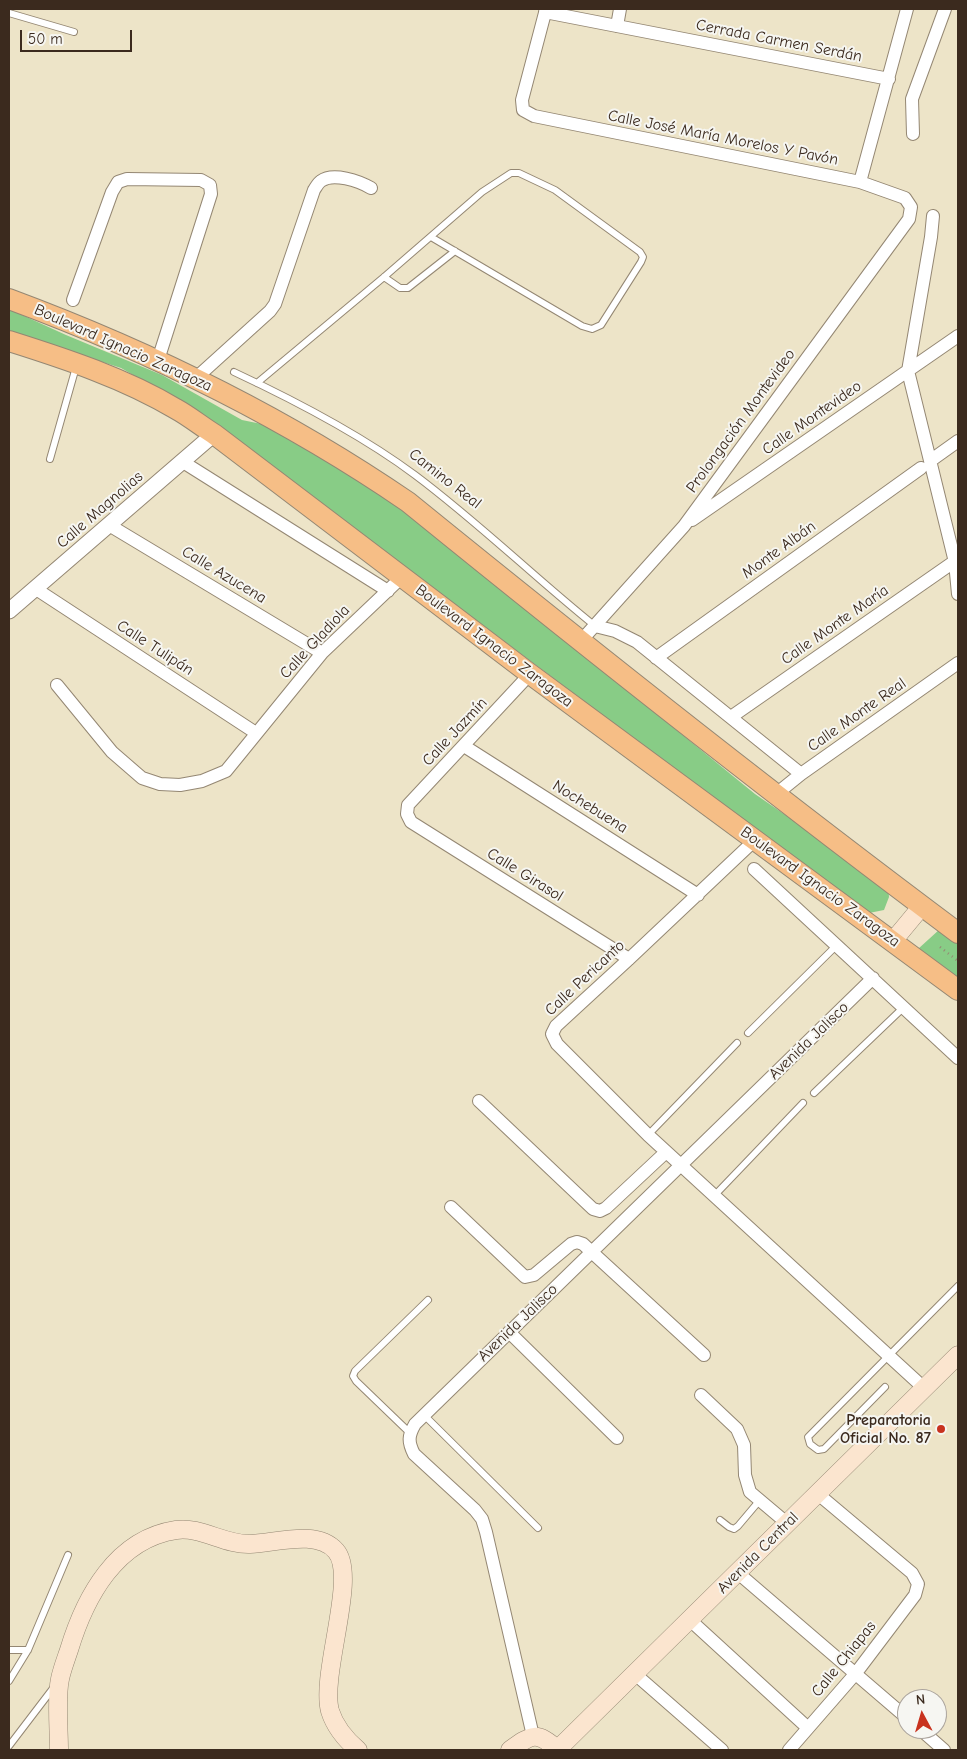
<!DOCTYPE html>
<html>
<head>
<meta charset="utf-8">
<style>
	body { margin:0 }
	#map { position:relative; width:967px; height:1759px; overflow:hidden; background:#ede4c8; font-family:"Comic Neue",sans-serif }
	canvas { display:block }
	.frame { position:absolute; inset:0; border:10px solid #3b2a1e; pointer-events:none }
	.north { position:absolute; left:897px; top:1689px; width:50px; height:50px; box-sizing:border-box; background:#f6f6f2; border:1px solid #aba49d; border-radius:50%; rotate:354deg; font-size:14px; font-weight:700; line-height:20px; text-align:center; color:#3b2a1e }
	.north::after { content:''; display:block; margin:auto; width:18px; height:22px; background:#c8321e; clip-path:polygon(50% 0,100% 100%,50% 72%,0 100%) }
	.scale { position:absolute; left:20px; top:30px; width:112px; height:22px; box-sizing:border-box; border:2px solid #3b2a1e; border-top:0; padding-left:6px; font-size:15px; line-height:18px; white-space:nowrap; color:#3b2a1e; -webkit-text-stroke:4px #f6f6f2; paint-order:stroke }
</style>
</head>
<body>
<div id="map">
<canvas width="967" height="1759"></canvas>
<div class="frame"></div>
<div class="north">N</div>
<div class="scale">50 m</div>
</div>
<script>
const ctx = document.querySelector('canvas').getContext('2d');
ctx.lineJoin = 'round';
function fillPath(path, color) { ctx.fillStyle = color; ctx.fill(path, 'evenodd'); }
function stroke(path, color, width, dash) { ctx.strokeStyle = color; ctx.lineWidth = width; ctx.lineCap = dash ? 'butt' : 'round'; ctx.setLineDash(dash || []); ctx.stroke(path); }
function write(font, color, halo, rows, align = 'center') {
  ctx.font = font + ' "Comic Neue",sans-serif'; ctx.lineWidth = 4; ctx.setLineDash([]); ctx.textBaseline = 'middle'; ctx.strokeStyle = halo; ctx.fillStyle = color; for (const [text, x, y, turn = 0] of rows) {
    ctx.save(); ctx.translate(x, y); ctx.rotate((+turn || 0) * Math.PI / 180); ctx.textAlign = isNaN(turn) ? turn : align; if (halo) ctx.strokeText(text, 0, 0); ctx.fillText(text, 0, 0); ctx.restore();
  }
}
const green = new Path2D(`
	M9 309 66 335 162 375 242 420 281 428 365 476 755 794 888 886 889 897 884 910 869 913 861 909 348 524 166 394 121 368 9 332Z
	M940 929 958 943V980L918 949Z`);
const path = new Path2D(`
	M940 947 958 961`);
const service = new Path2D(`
	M9 13 74 32
	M384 277 400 288H408L455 251
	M234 372C296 401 360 434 415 475 478 522 534 577 595 626
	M257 383 384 277 482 192 511 173H519L555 190 640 252 643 257 641 262 601 325 592 329 582 326 431 237
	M50 459 76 367
	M748 1033 836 946
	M814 1093 904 1007
	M648 1135 737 1043
	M714 1196 803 1103
	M885 1387 824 1449 818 1450 810 1444 808 1437 810 1435 958 1286
	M424 1415 538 1528
	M410 1433 356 1381 353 1376 355 1371 428 1300
	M720 1520 729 1527 734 1529 738 1526 760 1500
	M9 1650H28
	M9 1681 28 1650 68 1555
	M9 1746 54 1687`);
const minor = new Path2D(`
	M546 9 522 100 523 110 534 116 860 182 905 198 911 207 909 219 684 526 580 642
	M545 12 889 79
	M617 26 620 9
	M913 134 912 99 945 9
	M860 182 907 9
	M933 216 931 237 908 371 955 562 958 594
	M73 300 112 192 118 182 127 179 201 180 210 185 211 194 158 360
	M196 378 270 311 275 304 314 190C316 187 318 183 321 181 333 172 359 181 371 188
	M930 461 958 441
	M183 462 388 591
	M692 520 958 336
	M109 525 322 653
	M36 589 256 733
	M595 626 615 631 637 642 801 774
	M656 658 921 468
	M530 674 408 805 407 814 411 822 629 959
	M57 685 112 752 142 778 160 784 180 785 202 781 226 771 322 653 402 577
	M731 717 958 559
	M464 746 698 895
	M775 795 801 774 958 663
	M755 840 629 959 556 1026 552 1034 557 1044 648 1135 925 1389
	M754 869 958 1058
	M479 1101 593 1209 600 1211 606 1208 666 1152
	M451 1207 525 1277 534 1275 571 1244 577 1242 583 1244 704 1355
	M509 1332 617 1438
	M701 1395 737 1429 744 1445 745 1475 750 1492 788 1524
	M738 1573 907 1718
	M690 1620 808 1728
	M635 1674 722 1750
	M920 1729 944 1750
	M533 1736 486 1532 482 1519 475 1510 414 1454C408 1442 408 1436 415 1424L873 978
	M789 1750 856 1673 915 1595 918 1584 912 1573 818 1494`);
const tertiary = new Path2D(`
	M9 611 214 434`);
const secondary = new Path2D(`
	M893 941 922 906
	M59 1750C59 1730 56 1697 60 1679 62 1669 66 1659 69 1650 85 1597 116 1539 176 1530 200 1526 225 1545 250 1544 276 1543 317 1529 336 1551 358 1576 320 1674 330 1711 335 1727 345 1739 358 1750
	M510 1750C532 1734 537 1731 558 1750
	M557 1750 958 1355`);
const primary = new Path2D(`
	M9 299C149 351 284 417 408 502 589 649 772 794 958 933
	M9 341C66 359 124 378 176 409 189 416 201 426 214 434L530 674 958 990`);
const markers = [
	[941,1429,5,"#c8321e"]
];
const streetNames = [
	["Cerrada Carmen Serdán",779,41,11],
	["Calle José María Morelos Y Pavón",723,138,11],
	["Boulevard Ignacio Zaragoza",123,348,24],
	["Calle Montevideo",812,418,-35],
	["Prolongación Montevideo",741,421,-54],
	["Camino Real",445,479,38],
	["Calle Magnolias",100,510,-41],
	["Monte Albán",779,550,-36],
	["Calle Azucena",224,575,31],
	["Calle Monte María",835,625,-35],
	["Calle Gladiola",315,642,-47],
	["Boulevard Ignacio Zaragoza",494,646,37],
	["Calle Tulipán",155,648,33],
	["Calle Monte Real",857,715,-35],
	["Calle Jazmín",455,732,-47],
	["Nochebuena",590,807,32],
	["Calle Girasol",525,875,32],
	["Boulevard Ignacio Zaragoza",820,887,36],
	["Calle Pericanto",585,978,-43],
	["Avenida Jalisco",809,1041,-44],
	["Avenida Jalisco",518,1323,-44],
	["Avenida Central",758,1553,-45],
	["Calle Chiapas",844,1659,-51]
];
const poiNames = [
	["Preparatoria",931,1420],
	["Oficial No. 87",931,1438]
];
fillPath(green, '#88cc86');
stroke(service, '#948773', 8);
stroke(minor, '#948773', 14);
stroke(tertiary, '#948773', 17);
stroke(secondary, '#948773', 19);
stroke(primary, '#948773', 22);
stroke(path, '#948773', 2.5, [1, 4]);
stroke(service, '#fff', 6);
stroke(minor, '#fff', 12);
stroke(tertiary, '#fff', 15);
stroke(secondary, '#fbe5cf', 18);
stroke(primary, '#f6be86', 20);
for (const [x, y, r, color] of markers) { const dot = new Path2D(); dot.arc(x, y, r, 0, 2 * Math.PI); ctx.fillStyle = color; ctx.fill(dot); stroke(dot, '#f6f6f2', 2); }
write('16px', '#3b2a1e', '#f6f6f2', streetNames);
write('bold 16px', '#3b2a1e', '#f6f6f2', poiNames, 'right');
</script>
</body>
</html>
